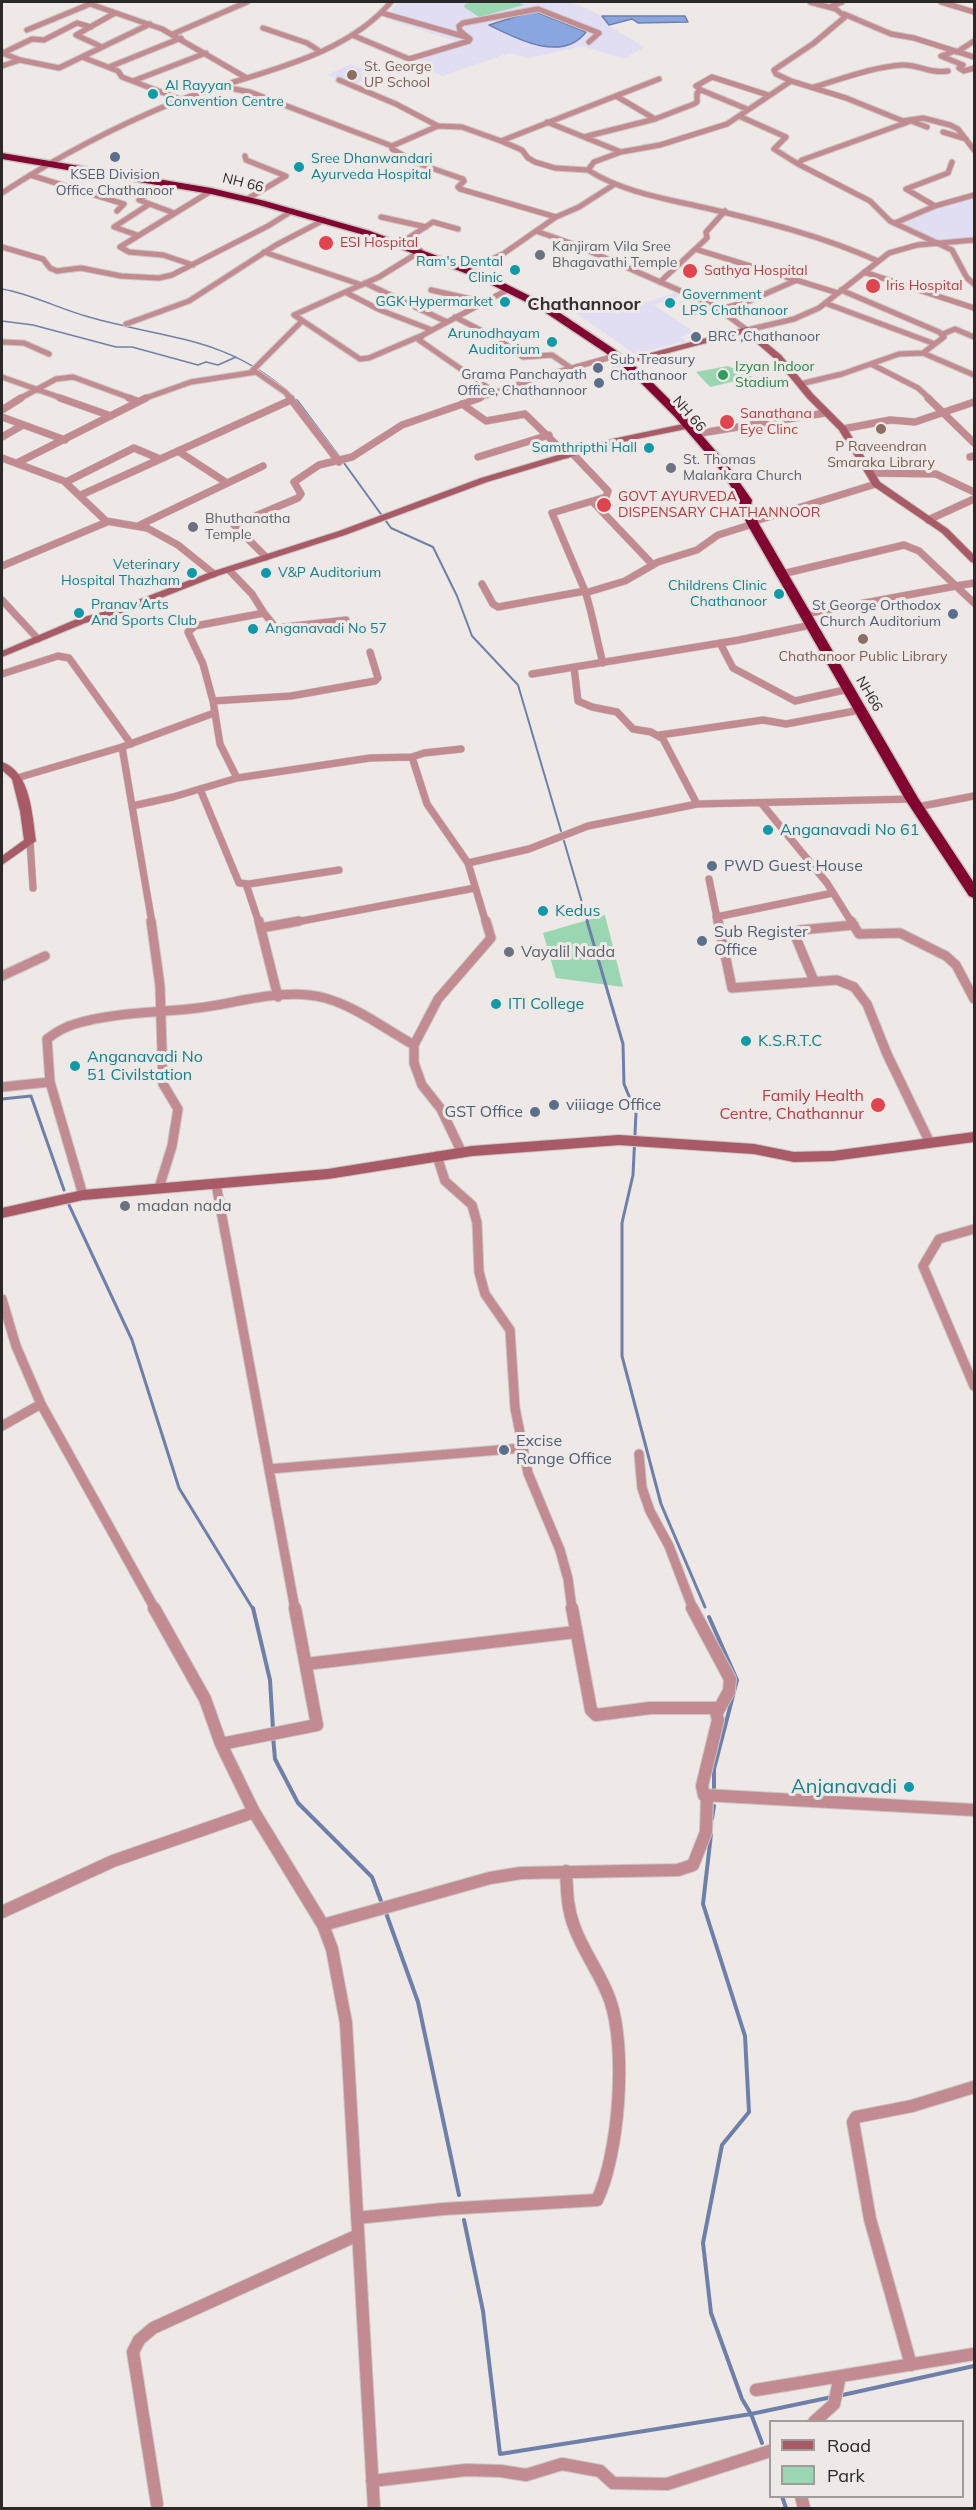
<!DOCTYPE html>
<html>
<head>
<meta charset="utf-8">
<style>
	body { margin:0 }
	#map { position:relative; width:976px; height:2510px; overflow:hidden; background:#eee9e6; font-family:Mulish,sans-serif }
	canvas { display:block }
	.frame { position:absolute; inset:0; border:3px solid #2b2928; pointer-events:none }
	.legend { position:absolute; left:769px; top:2420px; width:195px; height:78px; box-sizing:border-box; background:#eee9e6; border:2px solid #a09c9a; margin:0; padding:8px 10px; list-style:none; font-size:18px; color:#2b2928 }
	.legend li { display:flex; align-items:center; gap:12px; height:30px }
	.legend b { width:30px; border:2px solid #a09c9a }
</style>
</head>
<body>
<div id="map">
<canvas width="976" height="2510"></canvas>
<div class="frame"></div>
<ul class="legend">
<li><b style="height:8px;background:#a95a67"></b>Road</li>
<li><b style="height:16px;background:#9bd6b3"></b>Park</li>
</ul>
</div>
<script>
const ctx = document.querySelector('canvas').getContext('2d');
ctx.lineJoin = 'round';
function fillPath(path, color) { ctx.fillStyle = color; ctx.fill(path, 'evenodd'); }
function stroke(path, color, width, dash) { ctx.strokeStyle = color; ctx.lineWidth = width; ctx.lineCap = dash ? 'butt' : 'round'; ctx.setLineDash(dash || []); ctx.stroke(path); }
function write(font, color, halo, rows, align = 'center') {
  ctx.font = font + ' Mulish,sans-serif'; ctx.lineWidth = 6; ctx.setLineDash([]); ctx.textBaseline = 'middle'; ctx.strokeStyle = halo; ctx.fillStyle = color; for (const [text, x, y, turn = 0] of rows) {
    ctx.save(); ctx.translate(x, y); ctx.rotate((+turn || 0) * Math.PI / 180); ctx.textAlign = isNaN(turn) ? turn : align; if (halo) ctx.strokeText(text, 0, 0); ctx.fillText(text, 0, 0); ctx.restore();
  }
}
const education = new Path2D(`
	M398 2H571L605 17 609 26 645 47 624 59 582 46 530 58 509 53 442 76 413 62 461 45 460 43 385 18Z
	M351 64 377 74 354 85 327 75Z
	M974 197V238L938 240 899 223 946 204Z
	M675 293 680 296 654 305 694 332 681 337 686 341 635 354 576 313 617 297 634 306Z`);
const green = new Path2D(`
	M474 2H518L524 5 479 17 464 7 465 4Z
	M728 366 753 377 710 387 696 372Z
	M605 915 623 987 556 978 543 933Z`);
const water = new Path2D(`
	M534 11 586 32C562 63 517 39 489 25Z
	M602 16H685L688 22 638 23 632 19 609 25Z`);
const streamFar3 = new Path2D(`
	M2 289C32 294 59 309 89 317 169 340 228 336 294 397
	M2 321 33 325 116 347H132L198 365 206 362 218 365 236 357`);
const streamFar2 = new Path2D(`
	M297 400 341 459
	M344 463 391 528 433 547 457 596 472 636 518 685 561 831
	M564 841 588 923`);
const streamFar1 = new Path2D(`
	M587 921 623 1044 624 1084 636 1113 633 1175 622 1223V1356L661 1504 705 1607
	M2 1099 31 1096 64 1190
	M69 1205 132 1340 179 1488 253 1609`);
const stream = new Path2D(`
	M253 1608 270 1680 273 1729
	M709 1617 737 1680 714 1769V1790
	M273 1736 275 1759 298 1803 372 1877 381 1901
	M712 1819 714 1806
	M711 1834 703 1904 745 2036 749 2112 722 2145 703 2243 711 2313 742 2399 751 2414 832 2397
	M386 1913 418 2002 459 2195
	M464 2220 483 2311 500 2454 751 2414 762 2443
	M838 2396 974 2366
	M782 2496 786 2508`);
const streetFar3 = new Path2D(`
	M91 2 93 5 162 29 245 77
	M810 2 836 9 845 17 814 43 774 70 776 74 791 81 727 124 660 145 621 152 594 162 588 170C622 192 667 199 706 208 766 222 822 236 878 261
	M941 2 974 12
	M830 7 842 2
	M382 13 466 37
	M844 14 891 34 914 38 974 57
	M263 28 307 43 318 50
	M27 30 90 4
	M173 34 247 2
	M352 35 409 59 469 41 470 39 460 31 459 26 463 23 538 9 599 33 589 42
	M102 47 76 35 115 13
	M955 51 941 56 963 65 959 68 964 71 974 68
	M957 52 974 41
	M2 53 20 60 59 68 150 24
	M3 53 32 39 44 40 77 23 91 27
	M82 57 118 71 122 77 182 100
	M2 66 20 60
	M109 67 181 38
	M339 80 396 104 438 126 462 127 501 141 522 150 528 158 535 162 555 168 588 170
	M133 81 206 53
	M791 81 846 98 903 121 923 118 950 125 958 129 974 150
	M219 86 250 92 392 146V149L417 163 463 179 464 181 458 187 460 189 556 217
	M814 87C842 79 872 67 902 65 918 64 929 74 948 71
	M701 90 747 109
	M616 96 655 119
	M739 116 786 137 774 149 798 164
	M911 121 927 127
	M547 122 621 152
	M908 122 802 160 798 164 870 201 890 221 952 250 967 278 974 284
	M943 132 966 139
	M584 137 655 119 694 104 697 102V93L701 90 696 86 712 77 768 95
	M501 141 659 79
	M392 146 438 126
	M245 156 246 160 286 176 247 199
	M30 175 124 204 117 211
	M160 184 139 200 174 213
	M2 193C57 157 114 127 175 102 246 73 339 63 391 2
	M935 206 906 189 948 173 952 162
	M381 217 426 227
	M895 223 935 206 974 195
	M536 231 573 244 713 305 747 330 794 319 819 308 889 253 917 245 974 240
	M137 235 114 227 148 205
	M399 244 433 222 458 229
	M2 247 43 259 50 268 57 271 81 268 121 276 159 278 172 275 268 226 292 211
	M695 249 838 293
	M421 251 379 277 294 315 360 359 369 358 423 335
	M264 252 362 285
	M193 265 163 255 129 252 120 247 211 191
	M468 270 503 254 556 217 579 207 615 184
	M864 272 974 308
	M660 282 707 238 706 232 725 211
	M365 283 447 322
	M431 290 484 302
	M347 293 380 310 432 330
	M825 303 935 344
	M721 309 749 301 797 280
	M455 317 498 339 523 357 552 355 571 368
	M126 324 189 301 276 245 324 220
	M943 334 955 329 974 337
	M2 342 24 343 49 354
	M923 353 974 375
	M871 364 918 388 930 399
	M251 372 302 321
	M2 377 64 399
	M800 384 842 374 899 354 923 353 944 337 939 332 841 290
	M494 392 419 340 423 335 509 289
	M19 399 56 379 73 377 133 399
	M143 399 191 382 256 372 285 392 291 399
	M476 399 543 376 615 356`);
const streetFar2 = new Path2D(`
	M60 398 111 416
	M129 398 137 401
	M290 398 339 462
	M928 398 974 443
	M462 404 486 421 525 414 567 455
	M2 410 21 398
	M2 417 65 440
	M843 429 890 420 915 422 974 402
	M695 434 825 413
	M2 437 23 425
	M178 451 227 483
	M478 457 549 435
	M970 457 974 456
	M2 458 64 481 106 521 147 528 178 545 214 574
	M17 463 146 398
	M870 473 936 474 974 492
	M66 482 134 448 160 459
	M81 495 291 400
	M593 502 653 565
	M928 520 974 499
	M752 522 876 484
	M140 525 263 466
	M266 557 234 525 298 498 301 494 294 482 319 465 352 457 402 425 480 398
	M2 566 107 522
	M229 570 252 594 264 613 195 626 188 632 203 664 213 701 220 744 237 778 370 758 412 757 427 804 468 863 486 923
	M782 574 904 545 919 551 956 586 974 583
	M482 584 493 604 498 607 585 591 552 513 606 497 608 491 572 453
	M585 591C593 615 596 638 603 663
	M585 593 625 581 658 562 697 550 718 535 753 524
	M2 600 38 639
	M264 613 276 628 346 620
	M805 614 956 586 974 603
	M720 643 733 668 795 701 849 689
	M574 667 578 701 592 707 617 712 633 729 651 732 663 739 697 804
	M2 674 58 656 69 658 131 744
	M532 674 739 640 811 625
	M213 701 291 696 375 681 378 678 370 652
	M660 735 763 720 786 724 860 710
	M122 747 152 923
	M412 757 424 753 461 749
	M17 778 122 747 214 713
	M200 789 239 883 249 884 339 870
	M762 804 827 883 852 923
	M132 806 173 797 237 778
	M917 807 974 796
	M30 841 33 888
	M468 863 529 849 588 826 697 804 912 799
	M709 879 718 923
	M246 884 259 923
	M716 917 833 893
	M291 923 475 888`);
const streetFar1 = new Path2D(`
	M151 921 160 986 163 1084 178 1109 172 1146 159 1188
	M259 921 278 997
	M718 921 732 988 837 980 854 987 867 1004 887 1054 930 1143
	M851 921 859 934 900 933 946 956 956 965 974 999
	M261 928 299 921
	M2 976 45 956
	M814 981 794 933 800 930 854 925
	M2 1087 50 1082
	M462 1153 441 1109 422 1085 414 1063V1045L438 999 491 938 486 921
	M437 1156 445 1181 472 1205 477 1223 479 1272 485 1294 510 1330 515 1408 528 1473 560 1550 568 1579 572 1609
	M216 1184 295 1609
	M83 1195 50 1082 47 1039C56 1032 64 1027 75 1024 114 1012 157 1013 198 1008 239 1003 284 987 325 998 357 1007 385 1029 414 1045
	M974 1229 939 1239 923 1266 974 1386
	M2 1299 16 1346 41 1404 155 1609
	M2 1426 41 1404
	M639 1454 642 1488 650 1511 669 1546 693 1609
	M269 1469 523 1448`);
const street = new Path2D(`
	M154 1608 205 1699 221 1744 254 1812 323 1925 332 1949 346 2023 374 2508
	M572 1608 591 1710 596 1715 650 1708H715L718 1720 702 1786 704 1795 974 1810
	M692 1608 730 1679 729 1691 718 1711
	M306 1664 575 1632
	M221 1744 317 1725 295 1608
	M2 1912 113 1861 254 1812
	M323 1925 490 1878 521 1873 678 1870 693 1865 706 1832 707 1797
	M357 2218 443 2209 597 2200C619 2155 627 2048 610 2000 601 1974 583 1952 574 1926 567 1908 567 1890 566 1871
	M911 2365 870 2219 853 2122 856 2117 912 2106 974 2087
	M756 2390 974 2354
	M814 2422 834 2404 840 2376
	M372 2481 466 2470 501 2471 526 2475 562 2464 600 2471 613 2483 667 2484 770 2451
	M801 2496 804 2508
	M157 2504 133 2352 139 2340 153 2328 358 2235`);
const secondary = new Path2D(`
	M747 327 781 355 813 394 846 427 880 482 948 529 974 555V563L971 562 942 533 873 486 839 430 807 398 775 359 745 333 614 367 610 364Z
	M688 423 693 426 691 428 617 443 487 482 345 535 217 576 125 612 85 623 2 657V651L77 619 117 608 211 572 339 531 481 478 612 439Z
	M2 762C31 772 32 815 36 841L2 865V856L24 840 20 811 12 779 2 770Z
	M974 1132V1142L833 1161 794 1162 754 1154 619 1145 472 1156 328 1179 83 1200 2 1218V1208L83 1190 328 1169 472 1146 619 1135 754 1144 794 1152 833 1151Z`);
const highway = new Path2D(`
	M2 153 211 188 265 201 370 231 486 274 548 305 614 349 643 373 682 412 726 463 752 500 751 506 759 524 918 798 974 883V898L969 896 905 799 747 524 739 506 740 500 718 467 674 416 635 377 606 353 540 309 478 278 364 235 259 205 211 194 2 159Z`);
const markers = [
	[352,75,6,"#8d6e63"],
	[153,94,6,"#0f9aa8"],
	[115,157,6,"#5c6f8a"],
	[299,167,6,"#0f9aa8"],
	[326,243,8,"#e0444e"],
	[540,255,6,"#6b7280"],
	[515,270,6,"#0f9aa8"],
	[690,271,8,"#e0444e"],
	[873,286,8,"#e0444e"],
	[505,302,6,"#0f9aa8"],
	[670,303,6,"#0f9aa8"],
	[696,337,6,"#5c6f8a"],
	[552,342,6,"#0f9aa8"],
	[598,368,6,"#5c6f8a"],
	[723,375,6,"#2e9e5b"],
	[599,383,6,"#5c6f8a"],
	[727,422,8,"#e0444e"],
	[881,429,6,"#8d6e63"],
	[649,448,6,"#0f9aa8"],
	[671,468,6,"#6b7280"],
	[604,505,8,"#e0444e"],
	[193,527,6,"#6b7280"],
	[192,573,6,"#0f9aa8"],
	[266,573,6,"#0f9aa8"],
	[779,594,6,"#0f9aa8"],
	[79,613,6,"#0f9aa8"],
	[953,614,6,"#5c6f8a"],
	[253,629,6,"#0f9aa8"],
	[863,639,6,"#8d6e63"],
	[768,830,6,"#0f9aa8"],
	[712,866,6,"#5c6f8a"],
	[543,911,6,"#0f9aa8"],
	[702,941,6,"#5c6f8a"],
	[509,952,6,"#6b7280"],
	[496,1004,6,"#0f9aa8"],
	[746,1041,6,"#0f9aa8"],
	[75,1066,6,"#0f9aa8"],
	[554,1105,6,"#5c6f8a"],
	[878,1105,8,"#e0444e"],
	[535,1112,6,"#5c6f8a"],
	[125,1206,6,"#6b7280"],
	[504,1450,6,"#5c6f8a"],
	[909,1787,6,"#0f9aa8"]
];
const farEducationnames = [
	["St. George",364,67,"left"],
	["UP School",364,83,"left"],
	["P Raveendran",881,447],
	["Smaraka Library",881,463],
	["Chathanoor Public Library",863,657]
];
const farCulturenames = [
	["Al Rayyan",165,86],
	["Convention Centre",165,102],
	["Sree Dhanwandari",311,159],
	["Ayurveda Hospital",311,175],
	["Ram's Dental",503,262,"right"],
	["Clinic",503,278,"right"],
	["Government",682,295],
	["LPS Chathanoor",682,311],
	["GGK Hypermarket",493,302,"right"],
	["Arunodhayam",540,334,"right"],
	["Auditorium",540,350,"right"],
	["Samthripthi Hall",637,448,"right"],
	["Veterinary",180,565,"right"],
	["Hospital Thazham",180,581,"right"],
	["V&P Auditorium",278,573],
	["Childrens Clinic",767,586,"right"],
	["Chathanoor",767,602,"right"],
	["Pranav Arts",91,605],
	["And Sports Club",91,621],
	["Anganavadi No 57",265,629]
];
const farServicenames = [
	["KSEB Division",115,175,"center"],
	["Office Chathanoor",115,191,"center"],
	["BRC ,Chathanoor",708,337],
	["Sub Treasury",610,360],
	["Chathanoor",610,376],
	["Grama Panchayath",587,375,"right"],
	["Office, Chathannoor",587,391,"right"],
	["St George Orthodox",941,606,"right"],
	["Church Auditorium",941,622,"right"]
];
const farStreetnames = [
	["NH 66",243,183,14],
	["NH 66",689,414,49],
	["NH66",869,694,60]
];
const farHealthnames = [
	["ESI Hospital",340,243],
	["Sathya Hospital",704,271],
	["Iris Hospital",886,286],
	["Sanathana",740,414],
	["Eye Clinc",740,430],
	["GOVT AYURVEDA",618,497],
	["DISPENSARY CHATHANNOOR",618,513]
];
const farWorshipnames = [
	["Kanjiram Vila Sree",552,247],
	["Bhagavathi Temple",552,263],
	["St. Thomas",683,460],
	["Malankara Church",683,476],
	["Bhuthanatha",205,519],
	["Temple",205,535]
];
const farLeisurenames = [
	["Izyan Indoor",735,367],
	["Stadium",735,383]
];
const cultureNames = [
	["Anganavadi No 61",780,830],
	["Kedus",555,911],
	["ITI College",508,1004],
	["K.S.R.T.C",758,1041],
	["Anganavadi No",87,1057],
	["51 Civilstation",87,1075]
];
const serviceNames = [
	["PWD Guest House",724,866],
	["Sub Register",714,932],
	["Office",714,950],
	["viiiage Office",566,1105],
	["GST Office",523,1112,"right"],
	["Excise",516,1441],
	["Range Office",516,1459]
];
const worshipNames = [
	["Vayalil Nada",521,952],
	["madan nada",137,1206]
];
const healthNames = [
	["Family Health",864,1096],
	["Centre, Chathannur",864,1114]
];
const farDistrictnames = [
	["Chathannoor",584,305]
];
const nearCulturenames = [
	["Anjanavadi",897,1787]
];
fillPath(education, '#e1ddf3');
fillPath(green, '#9bd6b3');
fillPath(water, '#8aa6e1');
stroke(water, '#6e80aa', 1.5);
stroke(streamFar3, '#6e80aa', 1.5);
stroke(streamFar2, '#6e80aa', 2);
stroke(streamFar1, '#6e80aa', 3);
stroke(stream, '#6e80aa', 4);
stroke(streetFar3, '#cbc6c4', 7);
stroke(streetFar2, '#cbc6c4', 8);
stroke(streetFar1, '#cbc6c4', 11);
stroke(street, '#cbc6c4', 14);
stroke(secondary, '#cbc6c4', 2);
stroke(highway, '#cbc6c4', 3);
stroke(streetFar3, '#c28a91', 5);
stroke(streetFar2, '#c28a91', 7);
stroke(streetFar1, '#c28a91', 9);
stroke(street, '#c28a91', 12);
fillPath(secondary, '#a95a67');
fillPath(highway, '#820431');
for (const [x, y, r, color] of markers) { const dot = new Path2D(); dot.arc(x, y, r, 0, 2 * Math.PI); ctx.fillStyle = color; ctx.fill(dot); stroke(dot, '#eee9e6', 2); }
write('14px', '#785e54', '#eee9e6', farEducationnames);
write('14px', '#0d838f', '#eee9e6', farCulturenames, 'left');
write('14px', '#4e5e75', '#eee9e6', farServicenames, 'left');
write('14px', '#2b2928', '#eee9e6', farStreetnames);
write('14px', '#be3a42', '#eee9e6', farHealthnames, 'left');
write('14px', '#5b616d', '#eee9e6', farWorshipnames, 'left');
write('14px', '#27864d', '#eee9e6', farLeisurenames, 'left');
write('16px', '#0d838f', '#eee9e6', cultureNames, 'left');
write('16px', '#4e5e75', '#eee9e6', serviceNames, 'left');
write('16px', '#5b616d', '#eee9e6', worshipNames, 'left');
write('16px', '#be3a42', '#eee9e6', healthNames, 'right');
write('bold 18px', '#34302e', '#eee9e6', farDistrictnames);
write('20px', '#0d838f', '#eee9e6', nearCulturenames, 'right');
</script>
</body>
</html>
